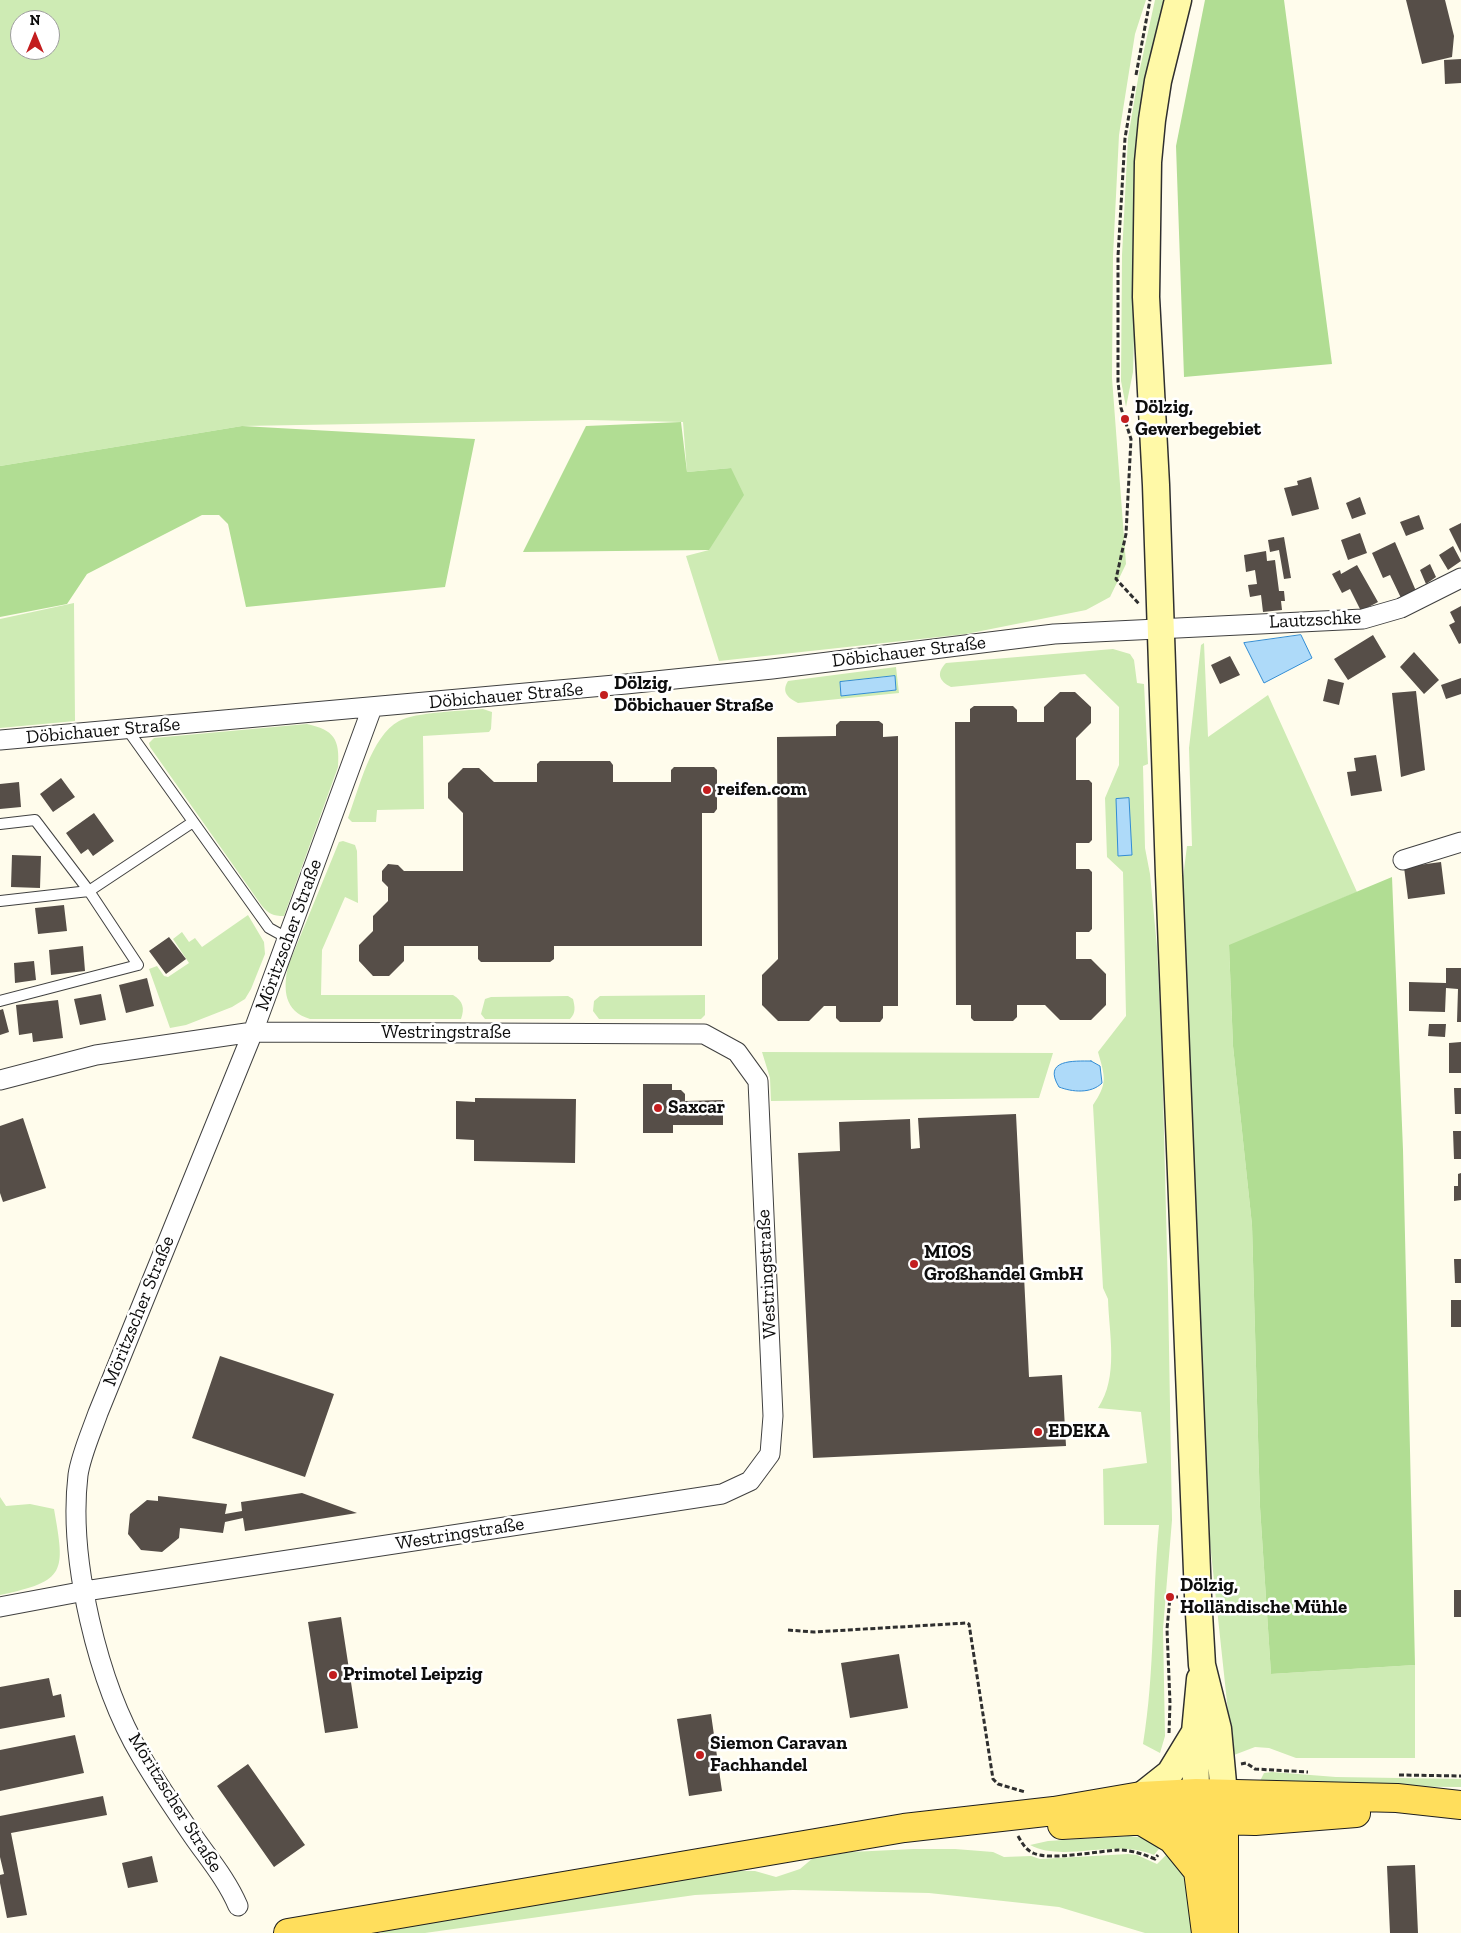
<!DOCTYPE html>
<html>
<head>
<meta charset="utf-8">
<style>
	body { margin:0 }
	#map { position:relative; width:1461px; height:1933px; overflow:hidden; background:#fffcec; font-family:"Zilla Slab",serif }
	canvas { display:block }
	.north { position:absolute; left:10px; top:10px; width:50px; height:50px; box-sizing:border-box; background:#fff; border:1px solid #9e9e9e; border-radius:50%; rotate:0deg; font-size:14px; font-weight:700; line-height:20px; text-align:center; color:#0d0d0d }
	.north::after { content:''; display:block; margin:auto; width:18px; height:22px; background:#c31e1f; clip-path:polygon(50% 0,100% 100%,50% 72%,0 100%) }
</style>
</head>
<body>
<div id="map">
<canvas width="1461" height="1933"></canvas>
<div class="north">N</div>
</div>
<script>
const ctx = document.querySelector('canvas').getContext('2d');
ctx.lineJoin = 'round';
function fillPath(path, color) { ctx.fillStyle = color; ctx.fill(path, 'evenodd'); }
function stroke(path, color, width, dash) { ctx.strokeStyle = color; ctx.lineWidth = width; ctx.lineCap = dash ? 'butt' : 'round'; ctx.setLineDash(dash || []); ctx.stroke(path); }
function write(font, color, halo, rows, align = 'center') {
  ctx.font = font + ' "Zilla Slab",serif'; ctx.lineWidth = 5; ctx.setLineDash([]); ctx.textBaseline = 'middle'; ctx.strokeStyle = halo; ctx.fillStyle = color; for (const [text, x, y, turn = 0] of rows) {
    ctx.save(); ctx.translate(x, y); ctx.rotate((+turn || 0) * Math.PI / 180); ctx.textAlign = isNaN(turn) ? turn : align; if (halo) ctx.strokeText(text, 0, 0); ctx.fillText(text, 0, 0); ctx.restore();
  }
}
const green = new Path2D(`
	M0 0H1146L1135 34 1119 135 1113 256 1112 378 1126 564 1110 597 1086 610 966 634 719 661 686 556 709 550 731 468 687 472 683 422 589 420 242 426 0 466ZM20 20H50V50H20Z
	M1155 0H1167L1136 268 1133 372 1126 407 1121 381 1122 255 1128 138 1139 73Z
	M74 603 75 721 0 728V619Z
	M1204 643 1208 737 1268 695 1357 892 1229 946 1233 1046 1252 1225 1260 1507 1271 1674 1415 1665V1758H1296L1269 1748 1255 1747 1234 1755 1232 1749 1210 1543 1182 886 1187 846H1192L1189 748 1201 645Z
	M1113 649 1130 654 1134 660 1137 683 1144 684 1148 764 1143 766 1145 848 1150 874 1157 947 1162 1055 1168 1291 1172 1520 1163 1629 1165 1736 1160 1753 1143 1744C1155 1672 1152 1597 1159 1525H1104L1103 1469 1147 1463 1141 1412 1098 1408C1119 1377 1109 1334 1108 1299L1103 1288 1093 1105C1108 1083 1105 1077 1098 1052L1126 1016 1123 872 1107 857 1105 798 1119 765V707L1085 674 951 687C939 681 936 673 946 663Z
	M896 667 899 693 798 703C788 698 781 692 788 681ZM894 676 896 690 841 696 840 682Z
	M483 709 492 712 491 729 489 732 423 736 424 809 377 810 376 822H352L348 818C359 789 371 736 399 721 415 712 463 711 483 709Z
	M307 724C334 730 340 739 338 767L284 916C273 916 269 914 262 906L150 747 149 743 154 738Z
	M343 841 355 845 357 851 358 903 345 897 322 950 321 995H453C463 1001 465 1008 461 1019H310C284 1011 283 990 288 966L339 842Z
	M248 915 264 942 265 954 251 989 245 999 232 1007 186 1025 170 1028 149 969 157 966 164 976 168 977 189 963 173 939 182 932 189 942 195 938 202 947Z
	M705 995V1015L701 1019H599L593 1011 594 1001 600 996Z
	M568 996 573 999C575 1007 576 1013 570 1019H485L481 1014 485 999 491 997Z
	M762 1052 1053 1053 1039 1098 771 1101 770 1078Z
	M0 1497 6 1506 30 1504 54 1509C65 1572 67 1581 0 1595Z
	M1272 1772 1336 1777 1461 1779V1787L1318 1786 1260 1781 1264 1773Z
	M1129 1836 1145 1838 1162 1845 1154 1855C1115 1838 1063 1863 1030 1845L1048 1841Z
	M914 1849H955L993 1852 1004 1857 1031 1856 1040 1859 1128 1854 1137 1855 1157 1864 1169 1852 1191 1879 1199 1933H1145L1059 1907 929 1893 793 1890 695 1895 425 1933H381L383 1930 737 1871H755L776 1877 800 1869 813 1858 851 1852Z`);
const forest = new Path2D(`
	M1205 0H1284L1332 364 1184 377 1176 146Z
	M681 422 687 472 731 468 744 495 709 550 523 552 586 426Z
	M242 426 475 439 445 587 246 607 228 524 219 515H202L87 574 67 604 0 617V466Z
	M1392 877 1403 1150 1415 1665 1271 1674 1260 1507 1252 1225 1233 1046 1229 945Z`);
const water = new Path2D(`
	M1301 635 1312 658 1264 683 1244 643Z
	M895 676 896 690 841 696 840 682Z
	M1129 798 1132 855 1118 856 1116 799Z
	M1091 1061 1100 1066 1102 1083C1091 1094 1072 1092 1059 1087 1042 1059 1074 1061 1091 1061Z`);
const building = new Path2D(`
	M1406 0H1445L1454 36 1452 57 1422 64Z
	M1461 59V83L1445 84 1444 60Z
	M1311 477 1319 509 1292 516 1284 488 1298 485 1297 481Z
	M1360 497 1366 514 1352 519 1346 503Z
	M1419 515 1424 529 1406 536 1400 522Z
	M1461 523V553L1449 529Z
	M1360 533 1367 553 1348 560 1341 540Z
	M1284 537 1291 578 1284 579 1279 550 1270 552 1268 540Z
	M1395 542 1416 591 1401 598 1390 575 1383 578 1372 553Z
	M1453 546 1461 561 1448 570 1439 555Z
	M1266 551 1267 561 1275 560 1279 591H1284L1285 601H1281L1282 610 1263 612 1261 595 1250 597 1248 585 1257 584 1255 570 1246 572 1244 555Z
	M1430 564 1436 577 1426 584 1420 570Z
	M1357 565 1378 602 1361 611 1350 589 1342 593 1332 574 1340 570 1341 574Z
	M1461 606V643L1459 644 1449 625 1455 622 1450 612Z
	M1373 635 1386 657 1348 680 1334 659Z
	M1414 652 1439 680 1424 694 1400 667Z
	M1230 656 1240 675 1220 684 1211 665Z
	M1461 678V694L1446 699 1441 685Z
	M1328 679 1344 683 1339 705 1323 701Z
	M1416 691 1425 770 1401 777 1392 693Z
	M1060 692H1075L1091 707V723L1076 738V780H1089L1092 783V840L1089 843H1076V869H1089L1092 872V929L1089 932H1076V959H1091L1106 974V1005L1091 1020H1060L1045 1005H1017V1017L1013 1021H974L971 1018V1005H956L955 722H970V709L974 706H1013L1017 710V722H1044V707Z
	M840 721H879L883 724V737L898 736V1006H883V1018L880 1022H840L836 1018V1006H824L809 1021H778L762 1005V975L778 959 777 737 836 736V725Z
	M1376 755 1382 791 1351 796 1347 772 1356 771 1354 758Z
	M540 761H610L613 765V782H671V770L674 767H714L717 770V809L714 813H702V946H554V959L550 962H481L478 959V946H404V961L389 976H373L359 961V945L373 931V916L388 901V887L382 881V871L388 864 398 865 404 871H463V813L448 798V783L463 768H479L494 782H537V764Z
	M61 778 75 797 53 812 40 794Z
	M19 782 21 807 0 809V784Z
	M94 813 114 841 93 856 88 849 81 854 66 833Z
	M12 855 41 856 40 888 11 887Z
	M1441 862 1445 894 1408 899 1404 867Z
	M64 905 67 931 38 934 35 908Z
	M169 937 186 959 166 974 149 951Z
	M83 946 85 971 51 975 49 950Z
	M34 961 36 980 15 983 14 963Z
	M1446 968H1461V1022H1457L1458 989 1446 988 1445 1012 1409 1011V982L1446 983Z
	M147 978 154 1006 126 1013 119 985Z
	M101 994 106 1020 80 1025 74 999Z
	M58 1000 63 1038 33 1042 32 1033 19 1035 16 1005Z
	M3 1009 9 1032 0 1035V1010Z
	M1429 1024H1446L1445 1037 1428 1036Z
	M1461 1042V1073H1449V1043Z
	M643 1084H672V1090H681L685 1094V1101L723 1100V1125H673V1133H643Z
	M1454 1088H1461V1114H1455Z
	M475 1098 576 1099 575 1163 474 1161V1140L456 1139V1101L475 1102Z
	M1016 1114 1029 1377 1062 1375 1066 1446 813 1458 798 1153 840 1151 839 1122 910 1119 911 1149 920 1148 918 1118Z
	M23 1118 46 1188 3 1202 0 1193V1126Z
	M1453 1131H1461V1159H1454Z
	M1461 1173V1200L1454 1201V1186H1458V1174Z
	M1454 1259H1461V1283H1455Z
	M1451 1300H1461V1327H1451Z
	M220 1356 334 1394 305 1477 192 1438Z
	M302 1493 357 1513 245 1531 243 1518 225 1522 223 1533 180 1528 179 1538 162 1552 141 1550 128 1534 130 1514 147 1500 158 1501V1496L227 1504 225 1514 242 1511 241 1502Z
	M1454 1590H1461V1617H1454Z
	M341 1617 358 1728 325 1733 308 1622Z
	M899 1654 908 1708 850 1718 841 1663Z
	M49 1678 53 1696 61 1694 65 1717 0 1729V1687Z
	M711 1714 722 1791 689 1796 677 1719Z
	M75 1735 84 1773 0 1791V1750Z
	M248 1764 305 1845 274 1867 217 1786Z
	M103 1796 107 1815 11 1833 27 1915 7 1918 0 1883V1875L4 1874 0 1857V1816Z
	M152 1856 158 1882 128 1888 122 1863Z
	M1415 1865 1418 1933H1390L1387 1866Z`);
const path = new Path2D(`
	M1136 75 1150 0
	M1134 86 1125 138 1118 256V382L1121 408 1131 439 1126 534 1116 579 1140 605
	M788 1630 814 1632 967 1623 969 1624 993 1779 998 1784 1025 1792
	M1169 1733 1170 1703 1167 1629 1170 1597H1178
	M1241 1764 1246 1763 1255 1769 1308 1772
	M1399 1775 1461 1776
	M1018 1836C1022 1843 1026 1850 1033 1853 1050 1861 1098 1851 1118 1850 1132 1850 1143 1854 1155 1859L1158 1855`);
const lane = new Path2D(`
	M127 729 269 928 287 938
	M0 824 35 820 89 891 138 965 0 1001
	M0 901 89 891 193 822`);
const street = new Path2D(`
	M0 740 626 684 772 669 1054 634 1363 619 1401 608 1461 578
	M1403 860 1461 842
	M0 1080 96 1055 253 1032 704 1034 737 1052 758 1081 773 1416 770 1454 750 1481 722 1494 85 1591 0 1607
	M238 1906C227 1880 209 1859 193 1836 175 1810 157 1783 141 1756 98 1684 68 1559 78 1475 81 1455 91 1433 98 1413L253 1032 372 708`);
const secondary = new Path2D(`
	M1178 0 1158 81 1152 120 1148 162 1146 297 1156 485 1169 875 1198 1596 1202 1665 1218 1729 1224 1794
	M1196 1793 1195 1732 1200 1679
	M1141 1796 1170 1773 1195 1732`);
const primary = new Path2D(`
	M1196 1802 1198 1871 1206 1933
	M1140 1820 1172 1839 1198 1871
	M1062 1825 1168 1819 1255 1821 1356 1813
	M288 1933 904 1828 1054 1811 1141 1796 1196 1793 1397 1798 1461 1805
	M1224 1933V1802`);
const markers = [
	[1125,419,5,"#c31e1f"],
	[604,695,5,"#c31e1f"],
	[707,790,5,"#c31e1f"],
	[658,1108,5,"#c31e1f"],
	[914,1264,5,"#c31e1f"],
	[1038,1432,5,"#c31e1f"],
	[1170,1597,5,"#c31e1f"],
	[333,1675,5,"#c31e1f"],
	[700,1755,5,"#c31e1f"]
];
const poiNames = [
	["Dölzig,",1135,408],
	["Gewerbegebiet",1135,430],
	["Dölzig,",614,684],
	["Döbichauer Straße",614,706],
	["reifen.com",717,790],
	["Saxcar",668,1108],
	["MIOS",924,1253],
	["Großhandel GmbH",924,1275],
	["EDEKA",1048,1432],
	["Dölzig,",1180,1586],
	["Holländische Mühle",1180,1608],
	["Primotel Leipzig",343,1675],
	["Siemon Caravan",710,1744],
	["Fachhandel",710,1766]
];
const streetNames = [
	["Lautzschke",1315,620,-3],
	["Döbichauer Straße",909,652,-7],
	["Döbichauer Straße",506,696,-5],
	["Döbichauer Straße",103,731,-5],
	["Möritzscher Straße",289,935,-70],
	["Westringstraße",446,1033],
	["Westringstraße",767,1274,-93],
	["Möritzscher Straße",139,1311,-68],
	["Westringstraße",460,1534,-9],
	["Möritzscher Straße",175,1803,58]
];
fillPath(green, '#ceebb4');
fillPath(forest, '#b1dd93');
fillPath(water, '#aedaf9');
stroke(water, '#328cd4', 1);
fillPath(building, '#564e48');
stroke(lane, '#404040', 12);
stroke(street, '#404040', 21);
stroke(secondary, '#2f2f2f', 29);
stroke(primary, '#1e1e1e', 30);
stroke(path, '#2f2f2f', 3, [5, 2.5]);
stroke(lane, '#fff', 10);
stroke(street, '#fff', 19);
stroke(secondary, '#fff9a7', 26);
stroke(primary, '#ffde5c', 28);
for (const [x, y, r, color] of markers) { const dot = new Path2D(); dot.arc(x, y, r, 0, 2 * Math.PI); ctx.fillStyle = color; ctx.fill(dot); stroke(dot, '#fff', 2); }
write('bold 19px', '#0d0d0d', '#fff', poiNames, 'left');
write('19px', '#0d0d0d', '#fff', streetNames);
</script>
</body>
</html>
